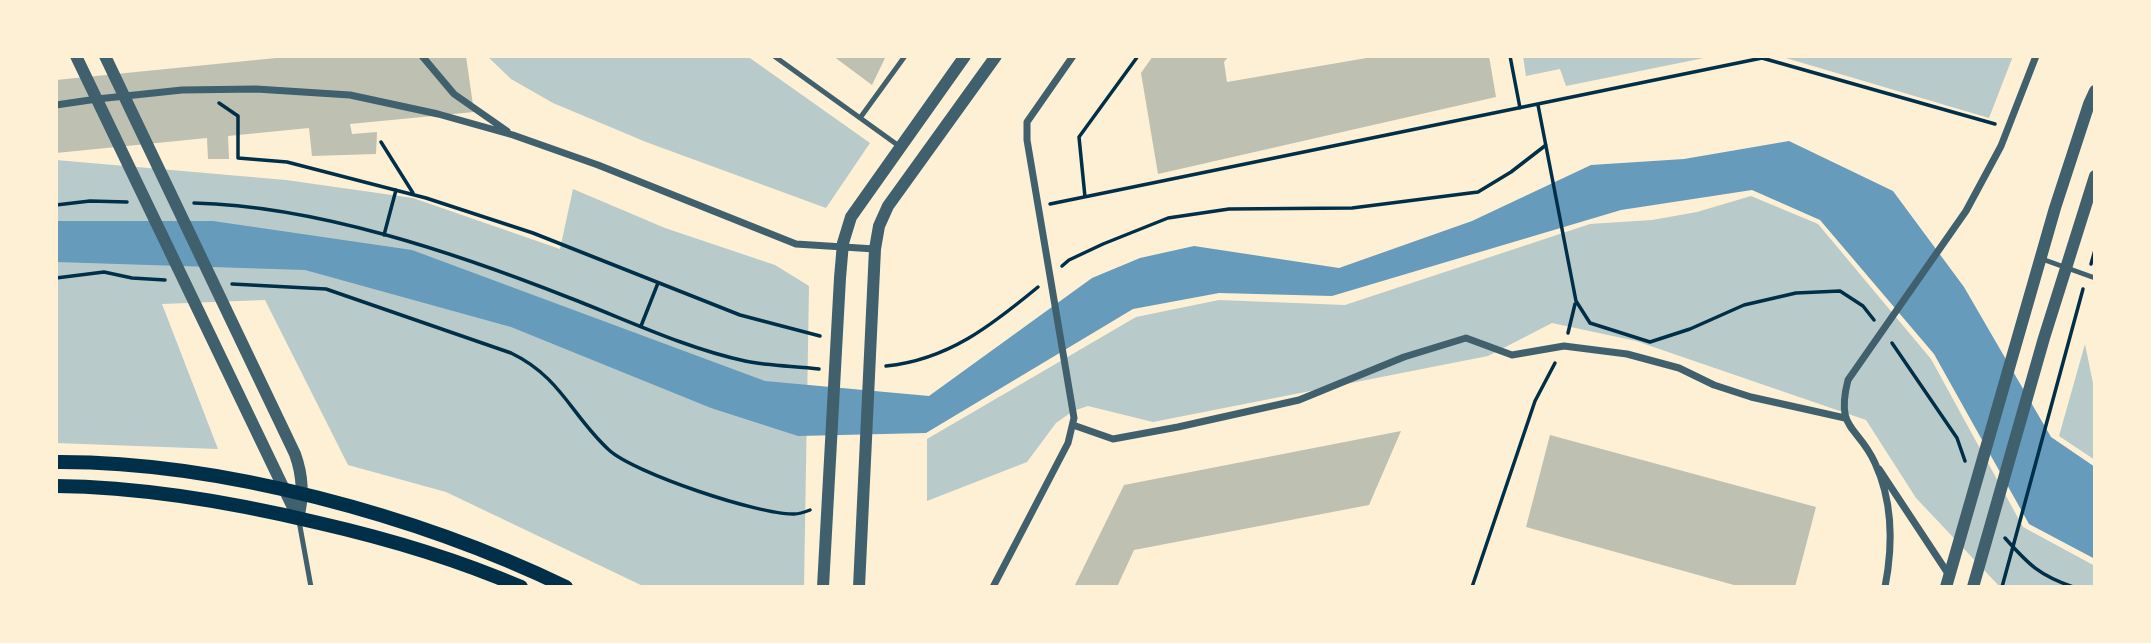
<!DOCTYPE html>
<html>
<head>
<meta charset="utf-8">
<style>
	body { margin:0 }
	#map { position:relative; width:2151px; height:643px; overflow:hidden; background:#fdf0d5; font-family:Raleway,sans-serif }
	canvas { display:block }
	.frame { position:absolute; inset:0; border:58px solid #fdf0d5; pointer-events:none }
</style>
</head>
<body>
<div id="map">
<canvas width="2151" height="643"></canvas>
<div class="frame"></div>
</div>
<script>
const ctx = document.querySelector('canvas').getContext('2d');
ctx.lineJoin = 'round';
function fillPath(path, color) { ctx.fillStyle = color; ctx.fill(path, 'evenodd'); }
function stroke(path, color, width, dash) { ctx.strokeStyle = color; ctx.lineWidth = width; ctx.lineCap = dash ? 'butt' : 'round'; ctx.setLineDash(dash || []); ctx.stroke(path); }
const green = new Path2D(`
	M487 56H747L870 143 826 208 646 142 553 103 511 79Z
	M1523 56H1714L1566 86 1560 69 1526 76Z
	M1779 56H2013L1989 118Z
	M56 160 286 180 413 198 560 249 573 189 665 228 775 265 809 286 804 587H645L446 492 348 465 265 300 162 304 218 449 56 443Z
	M1751 196 1818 224 1931 359 2023 527 2095 566V587H2000L1916 498 1866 420 1636 341 1552 323 1488 356 1153 422 1088 406 1073 411 1056 423 1027 462 927 501V439L1136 317 1219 300 1345 305 1590 224 1652 220 1697 212Z
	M2085 344 2095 393V460L2059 436Z`);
const water = new Path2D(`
	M1789 141 1893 191 1964 287 2051 437 2095 467V559L2029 524 1934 354 1820 220 1752 190 1621 210 1332 296 1219 293 1133 309 926 433 798 436 711 408 511 327 305 270 56 262V221H213L412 250 765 381 929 396 1092 278 1140 258 1194 246 1339 268 1472 221 1591 165 1684 159Z`);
const building = new Path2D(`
	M296 56H466L474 112 350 124 352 134 377 132 376 154 312 156 309 128 228 136 229 159H208L207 138 56 153V80Z
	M833 56H886L872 85Z
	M1153 56H1229L1224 62 1227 82 1378 56H1489L1496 97 1158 174 1141 73Z
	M1401 431 1369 505 1134 550 1117 587H1074L1124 485Z
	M1550 435 1816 507 1795 587H1741L1526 527Z`);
const path = new Path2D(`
	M1510 56 1520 108
	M219 103 238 116V158L287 162 426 198 533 233 740 315 820 336
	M1538 105 1576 301 1590 323 1650 342 1690 329 1744 305 1796 293 1840 291 1863 306 1874 320
	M381 142 413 193
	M1085 197 1079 137 1138 56
	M194 203C317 206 456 253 570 298 627 320 685 348 745 361 769 366 795 366 819 369
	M1050 204 1762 58 1995 124
	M56 205 90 201 127 202
	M384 235 396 190
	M2091 264 2095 250
	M1062 266 1069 260 1103 244 1168 218 1229 209 1352 208 1478 192 1511 172 1546 145
	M56 278 104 272 132 278 165 280
	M232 284 326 289 511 353C561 377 571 415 609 450 634 473 759 515 794 514 799 514 805 512 810 510
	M641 326 658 283
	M1568 333 1575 304
	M1892 343 1957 438 1965 461
	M886 366C948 360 992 325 1038 287
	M2005 538C2029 565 2039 575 2073 587
	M1472 587 1535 401 1555 363
	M2002 587 2083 289`);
const service = new Path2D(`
	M774 56 899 146
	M860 118 905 56
	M2042 259 2095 278
	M299 521 311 587`);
const minor = new Path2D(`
	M422 56 454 94 507 131
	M56 105 97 99 182 90 256 89 350 95 438 114 513 135 598 165 796 244 875 249
	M1073 425 1113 439 1178 427 1299 400 1404 357 1466 338 1512 355 1564 346 1627 354 1679 368 1714 385 1751 397 1845 418
	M1879 469 1949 575
	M993 587 1068 443 1074 418 1027 140V122L1073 56
	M1885 587C1893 546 1893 502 1875 463 1858 425 1835 431 1848 380L1966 211 2001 146 2036 56`);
const tertiary = new Path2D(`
	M76 56 298 518
	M105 56 295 454C303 476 304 496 298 518
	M823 587 840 278 843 243 851 217 965 56
	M859 587 875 249 879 226 888 206 996 56
	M1946 587 2055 208 2089 104 2095 91
	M1973 587 2044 338 2095 176`);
const secondary = new Path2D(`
	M56 462C220 461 419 516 566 587
	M56 486C145 487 232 502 319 523 389 539 456 559 521 587`);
fillPath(green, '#b9caca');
fillPath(water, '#669bbc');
fillPath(building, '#bec0b2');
stroke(path, '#003049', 3.5);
stroke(service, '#3f606c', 5);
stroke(minor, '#3f606c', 7);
stroke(tertiary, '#3f606c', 12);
stroke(secondary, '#003049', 14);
</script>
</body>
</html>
